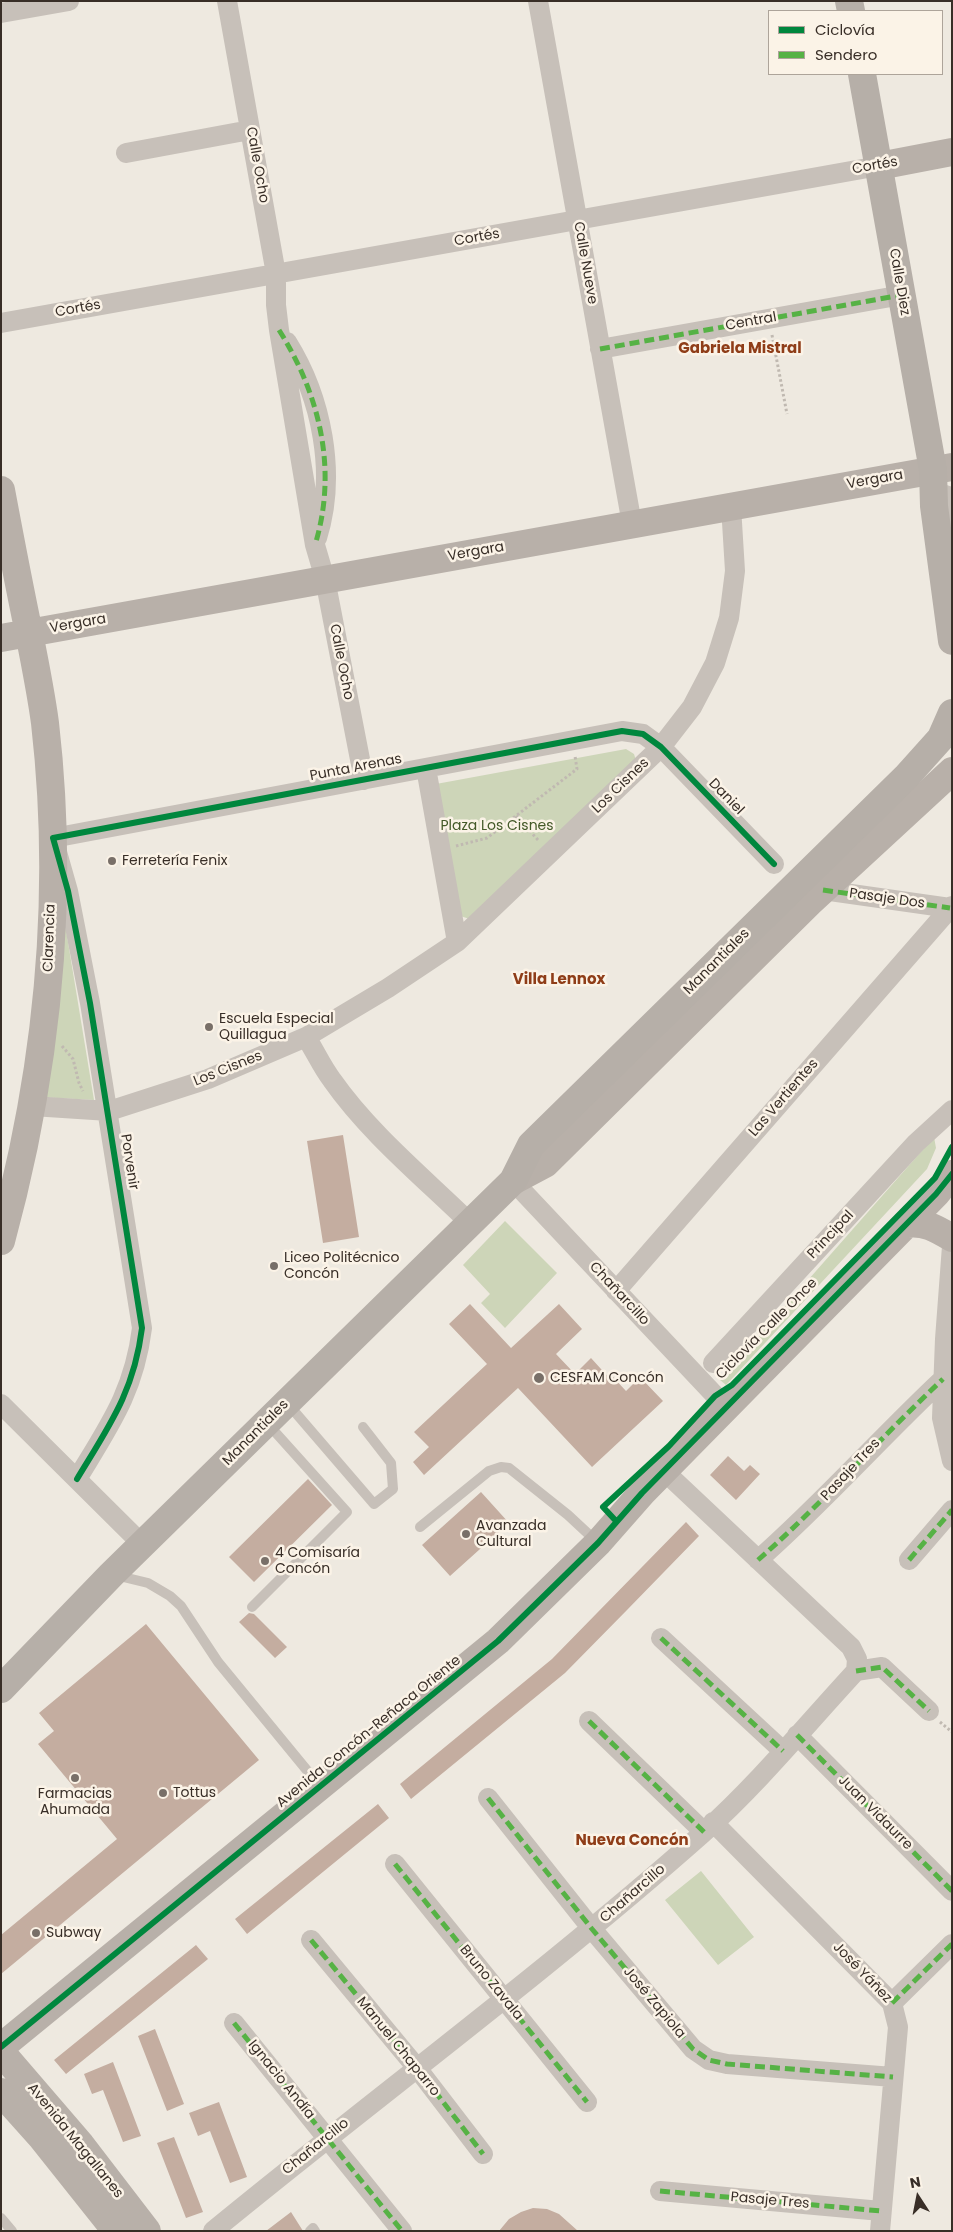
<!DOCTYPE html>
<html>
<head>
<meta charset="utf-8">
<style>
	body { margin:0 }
	#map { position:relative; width:953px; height:2232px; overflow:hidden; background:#eee9e0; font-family:Poppins,sans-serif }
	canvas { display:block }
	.frame { position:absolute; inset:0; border:2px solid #382e27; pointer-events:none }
	.legend { position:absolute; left:768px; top:10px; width:175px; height:65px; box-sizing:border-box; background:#fbf3e7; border:1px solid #ada49a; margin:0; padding:6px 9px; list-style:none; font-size:15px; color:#382e27 }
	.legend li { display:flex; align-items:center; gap:10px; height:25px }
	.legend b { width:25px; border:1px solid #ada49a }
	.north { position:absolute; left:893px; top:2172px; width:50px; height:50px; -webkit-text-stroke:4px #fbf3e7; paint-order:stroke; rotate:349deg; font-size:14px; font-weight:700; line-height:20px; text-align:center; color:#382e27 }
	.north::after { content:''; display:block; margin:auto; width:18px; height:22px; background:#382e27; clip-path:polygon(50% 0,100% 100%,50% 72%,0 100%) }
</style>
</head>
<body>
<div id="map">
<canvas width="953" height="2232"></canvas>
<div class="frame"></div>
<ul class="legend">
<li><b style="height:6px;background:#00873e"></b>Ciclovía</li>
<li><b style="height:6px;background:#56b245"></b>Sendero</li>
</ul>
<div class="north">N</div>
</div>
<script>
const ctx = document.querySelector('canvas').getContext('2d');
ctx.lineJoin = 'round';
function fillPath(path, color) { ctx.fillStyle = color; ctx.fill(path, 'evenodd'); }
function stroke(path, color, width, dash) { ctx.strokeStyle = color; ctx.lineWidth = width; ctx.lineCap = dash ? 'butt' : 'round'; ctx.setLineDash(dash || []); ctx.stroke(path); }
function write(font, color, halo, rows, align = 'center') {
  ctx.font = font + ' Poppins,sans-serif'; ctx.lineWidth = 5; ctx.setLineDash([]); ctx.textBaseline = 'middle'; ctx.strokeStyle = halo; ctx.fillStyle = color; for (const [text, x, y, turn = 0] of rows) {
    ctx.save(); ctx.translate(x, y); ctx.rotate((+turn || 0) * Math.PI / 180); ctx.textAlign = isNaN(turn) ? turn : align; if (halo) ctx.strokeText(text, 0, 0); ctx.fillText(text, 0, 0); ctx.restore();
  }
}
const green = new Path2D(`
	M626 749 634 754 637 764 473 920 457 915 436 784Z
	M65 924 94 1100 39 1097Z
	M934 1137 936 1148 927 1169 726 1385 720 1380Z
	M505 1221 557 1273 505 1328 481 1303 490 1294 463 1265Z
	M701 1871 754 1937 718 1965 665 1900Z`);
const building = new Path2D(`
	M343 1135 359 1237 323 1243 307 1141Z
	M470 1304 511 1348 559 1304 582 1329 556 1354 575 1374 591 1358 611 1380 613 1377 626 1391 640 1377 663 1401 592 1467 518 1388 424 1475 413 1462 429 1447 414 1432 487 1364 449 1324Z
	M728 1456 744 1471 750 1465 760 1474 736 1500 710 1475Z
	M308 1479 332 1505 254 1582 229 1557Z
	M481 1492 509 1523 450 1576 422 1545Z
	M686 1522 699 1536 627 1610 565 1673 411 1799 400 1784 552 1659Z
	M249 1613 254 1614 287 1647 275 1658 239 1622Z
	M146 1624 259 1760 1 1974V1935L117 1839 38 1744 54 1731 39 1713Z
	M378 1804 389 1818 247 1934 235 1919Z
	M196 1945 208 1959 66 2074 54 2060Z
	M155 2029 184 2104 167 2111 138 2036Z
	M113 2062 141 2136 123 2142 103 2090 92 2094 84 2074Z
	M219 2102 247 2177 230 2183 210 2131 198 2136 189 2113Z
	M174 2137 203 2212 186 2218 157 2143Z
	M533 2208 547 2209 559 2214 578 2231H499L509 2219 521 2212Z
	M291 2212 303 2231H266Z`);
const path = new Path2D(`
	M772 335 787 414
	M516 816 539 841
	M456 846 487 838 577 769 575 756
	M62 1046 73 1059 79 1083 83 1091
	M940 1722 952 1732`);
const lane = new Path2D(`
	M288 1404 374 1504 393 1489 391 1463 363 1427
	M420 1527 489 1471 501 1467 509 1468 568 1515 597 1542
	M115 1575 148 1583 170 1596 181 1606 218 1662 319 1785
	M252 1607 347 1512 267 1423
	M1 2218 12 2231
	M310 2231 313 2228 315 2231`);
const street = new Path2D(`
	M227 1 276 274V305L279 330 315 545 325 579 364 780
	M538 1 632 524
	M1 13 69 1
	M126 153 250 130
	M1 323 879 166
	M287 342C322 398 337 474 317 538
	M600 349 902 295
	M933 491 948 496 952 517
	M426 768 457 942
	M823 890 950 908
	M306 1037C315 1051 322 1067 332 1080 369 1133 424 1178 470 1223
	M32 1106 109 1111 208 1079 306 1037 388 988 457 942 661 747 692 707 715 663 729 618 735 571 731 506
	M513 1181 726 1407
	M952 1246 945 1339 942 1418 952 1461
	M616 1291 952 906
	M713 1363 916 1143 952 1110
	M1 1404 143 1545
	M77 1479C109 1426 134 1392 142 1328L90 1003 68 891 53 838 622 731 643 734 661 747 774 864
	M758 1560C823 1503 880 1438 943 1379
	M909 1560 952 1510
	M661 1638 783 1751
	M856 1671 882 1667 929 1711
	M589 1721 704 1832
	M797 1735 952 1891
	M488 1798 592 1929 693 2049 709 2060 727 2064 893 2077
	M713 1822 892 2003 898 2027 880 2231
	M395 1864 587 2102
	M311 1940 417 2068 483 2154
	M892 2003 952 1944
	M234 2023 402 2231
	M660 2191 881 2211
	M213 2231C375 2098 545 1973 703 1833 758 1784 806 1725 856 1671L857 1659 851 1647 664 1471`);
const secondary = new Path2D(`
	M879 166 952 152
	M1 490C10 538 19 585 29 633 35 663 41 693 45 723 65 897 47 1073 1 1241
	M1 638 952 467
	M513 1181 545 1164 809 903 952 771
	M906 1224C924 1221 937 1229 952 1238
	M1 2047 498 1641 598 1543 642 1493 936 1194 952 1174
	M1 2052 81 2145 147 2231
	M1 2092 42 2138 116 2231`);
const primary = new Path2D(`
	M849 1 851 11
	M862 74 933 470 934 506 952 641
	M1 1689 111 1575 513 1181 531 1145 906 777 941 738 952 713`);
const quiet = new Path2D(`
	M279 330C320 395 338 470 315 545
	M600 349 902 295
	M823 890 950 908
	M758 1560C823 1503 880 1438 943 1379
	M909 1560 952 1510
	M661 1638 783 1751
	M856 1671 882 1667 929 1711
	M589 1721 704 1832
	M797 1735 952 1891
	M488 1798 592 1929 693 2049 709 2060 727 2064 893 2077
	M395 1864 587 2102
	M311 1940 417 2068 483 2154
	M892 2003 952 1944
	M234 2023 402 2231
	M660 2191 881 2211`);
const cycleway = new Path2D(`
	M77 1479C109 1426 134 1392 142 1328L90 1003 68 891 53 838 622 731 643 734 661 747 774 864
	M616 1521 603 1507 669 1446 715 1396 732 1385 935 1178 952 1147
	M1 2047 498 1641 598 1543 642 1493 936 1194 952 1174`);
const markers = [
	[112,861,5,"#786f68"],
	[209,1027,5,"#786f68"],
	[274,1266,5,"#786f68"],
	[539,1378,6,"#786f68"],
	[466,1534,5,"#786f68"],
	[265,1561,5,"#786f68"],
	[75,1778,5,"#786f68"],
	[163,1793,5,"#786f68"],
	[36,1933,5,"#786f68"]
];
const streetNames = [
	["Calle Ocho",257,165,80],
	["Cortés",875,166,-10],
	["Cortés",477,238,-10],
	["Calle Nueve",585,263,80],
	["Calle Diez",899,282,80],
	["Cortés",78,309,-10],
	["Central",751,322,-10],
	["Vergara",875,480,-10],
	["Vergara",476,552,-10],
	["Vergara",78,624,-10],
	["Calle Ocho",341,662,79],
	["Punta Arenas",356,768,-11],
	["Los Cisnes",621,786,-44],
	["Daniel",726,797,46],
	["Pasaje Dos",887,899,8],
	["Clarencia",50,938,-88],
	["Manantiales",717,962,-45],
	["Los Cisnes",228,1069,-22],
	["Las Vertientes",784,1098,-49],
	["Porvenir",129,1162,81],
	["Principal",831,1235,-47],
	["Chañarcillo",619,1294,47],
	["Ciclovía Calle Once",767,1329,-45],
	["Manantiales",256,1433,-45],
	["Pasaje Tres",851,1470,-47],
	["Avenida Concón-Reñaca Oriente",369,1732,-39],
	["Juan Vidaurre",875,1813,45],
	["Chañarcillo",633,1894,-41],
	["José Yáñez",862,1973,46],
	["Bruno Zavala",491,1983,51],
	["José Zapiola",654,2003,50],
	["Manuel Chaparro",398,2047,51],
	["Ignacio Andía",281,2080,51],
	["Avenida Magallanes",75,2141,51],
	["Chañarcillo",316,2147,-39],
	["Pasaje Tres",770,2201,5]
];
const parkNames = [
	["Plaza Los Cisnes",497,826]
];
const poiNames = [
	["Ferretería Fenix",122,861],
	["Escuela Especial",219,1019],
	["Quillagua",219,1035],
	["Liceo Politécnico",284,1258],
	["Concón",284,1274],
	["CESFAM Concón",550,1378],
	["Avanzada",476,1526],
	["Cultural",476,1542],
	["4 Comisaría",275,1553],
	["Concón",275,1569],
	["Tottus",173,1793],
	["Farmacias",75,1794,"center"],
	["Ahumada",75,1810,"center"],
	["Subway",46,1933]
];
const neighbourhoodNames = [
	["Gabriela Mistral",740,349],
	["Villa Lennox",559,980],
	["Nueva Concón",632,1841]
];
fillPath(green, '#cdd5b8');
fillPath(building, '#c4ada0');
stroke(path, '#c0b9b1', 3, [2.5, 2.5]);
stroke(lane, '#c7c0b9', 10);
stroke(street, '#c7c0b9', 20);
stroke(secondary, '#b8b0a9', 28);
stroke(primary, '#b6afa8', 28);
stroke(quiet, '#56b245', 5, [10, 5]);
stroke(cycleway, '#00873e', 6);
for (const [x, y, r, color] of markers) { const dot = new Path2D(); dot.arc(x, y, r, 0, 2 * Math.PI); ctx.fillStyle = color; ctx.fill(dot); stroke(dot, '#fbf3e7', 2); }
write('14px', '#382e27', '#fbf3e7', streetNames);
write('14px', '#435928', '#fbf3e7', parkNames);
write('14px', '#382e27', '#fbf3e7', poiNames, 'left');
write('bold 15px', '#8f3d18', '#fbf3e7', neighbourhoodNames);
</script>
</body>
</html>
